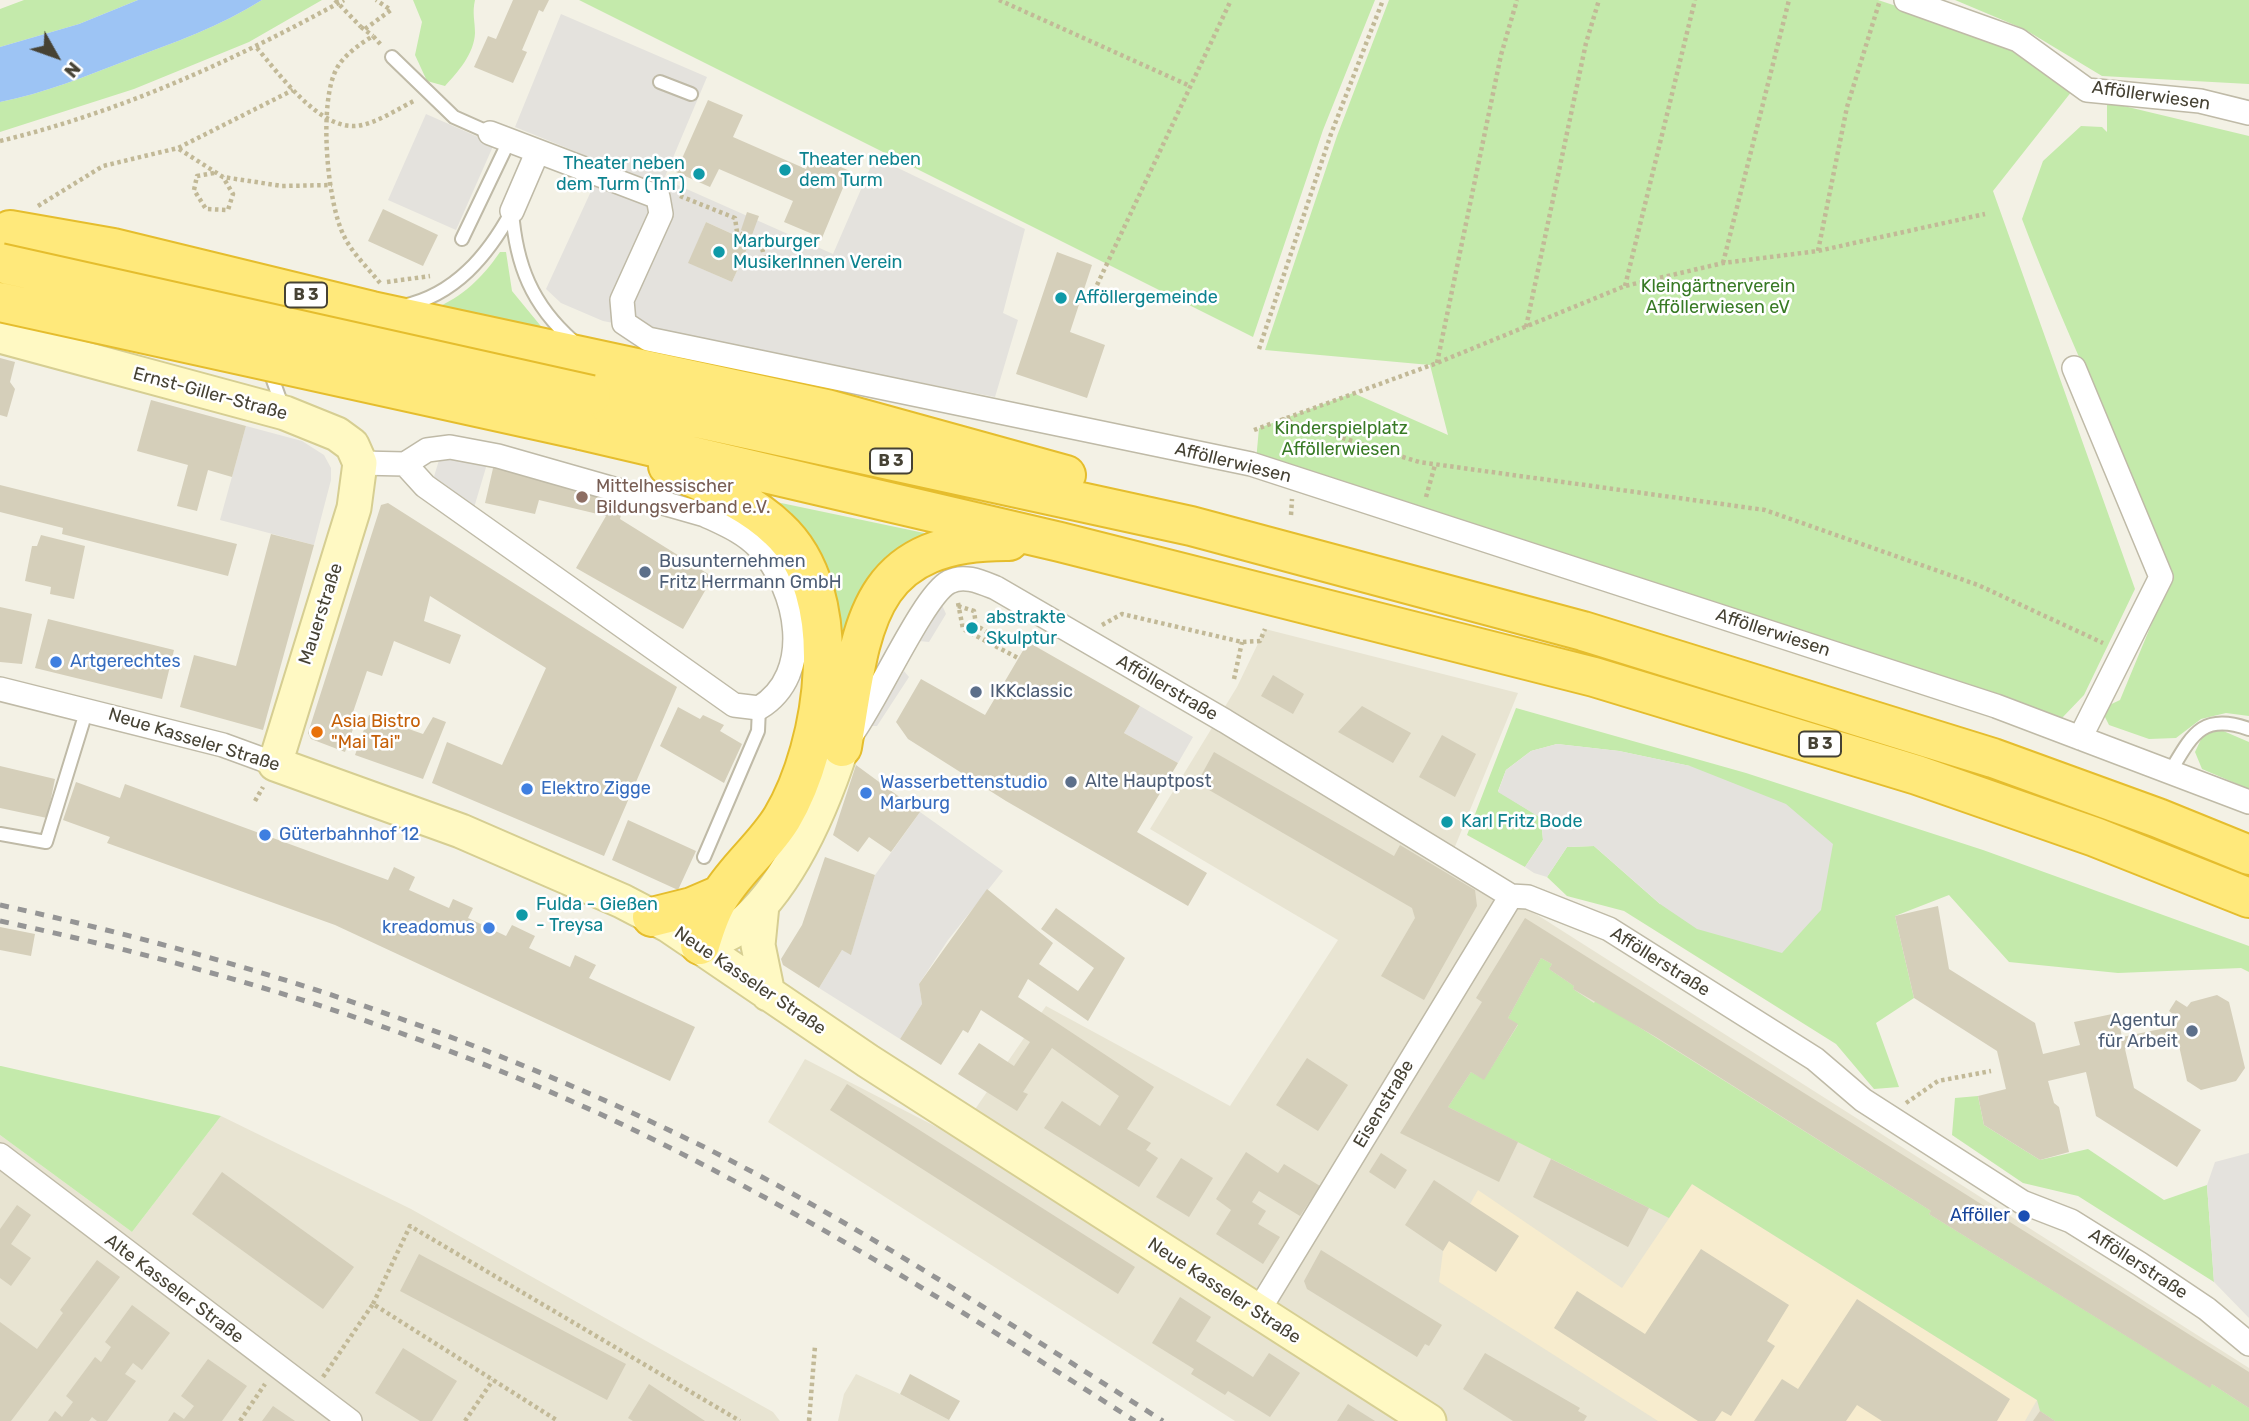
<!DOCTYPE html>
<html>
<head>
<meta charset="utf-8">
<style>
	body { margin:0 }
	#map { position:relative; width:2249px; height:1421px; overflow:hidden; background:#f3f1e5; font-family:Rubik,sans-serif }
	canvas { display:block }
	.north { position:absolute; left:21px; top:21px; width:70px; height:70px; -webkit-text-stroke:5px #fff; paint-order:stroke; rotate:130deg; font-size:19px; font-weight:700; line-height:28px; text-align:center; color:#464234 }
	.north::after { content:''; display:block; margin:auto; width:24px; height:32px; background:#464234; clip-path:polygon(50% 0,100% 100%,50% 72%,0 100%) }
</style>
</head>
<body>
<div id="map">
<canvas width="2249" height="1421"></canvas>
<div class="north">N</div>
</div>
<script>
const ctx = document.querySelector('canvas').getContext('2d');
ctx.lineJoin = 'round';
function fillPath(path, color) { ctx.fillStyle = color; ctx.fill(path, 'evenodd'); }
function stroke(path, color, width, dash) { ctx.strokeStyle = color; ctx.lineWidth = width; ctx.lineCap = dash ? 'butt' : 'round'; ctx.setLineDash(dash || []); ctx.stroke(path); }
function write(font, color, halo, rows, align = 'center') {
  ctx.font = font + ' Rubik,sans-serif'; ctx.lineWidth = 5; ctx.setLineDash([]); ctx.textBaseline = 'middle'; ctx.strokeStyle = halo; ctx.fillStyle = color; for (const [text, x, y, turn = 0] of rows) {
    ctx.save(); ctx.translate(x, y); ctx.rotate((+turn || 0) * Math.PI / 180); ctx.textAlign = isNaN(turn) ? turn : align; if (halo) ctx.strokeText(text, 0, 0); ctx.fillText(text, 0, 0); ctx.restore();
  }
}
const residential = new Path2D(`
	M1265 629 1518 693 1447 866 1539 916 2249 1368V1421H1235L768 1122 805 1059 956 1137 1046 1006 1230 1106 1338 940 1150 829 1237 687Z
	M221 1116 411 1209 773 1412 780 1421H0V1135L132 1232Z
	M856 1374 900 1394 951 1421H838L844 1394Z`);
const commercial = new Path2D(`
	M1692 1184 2037 1400 2025 1421H1658L1439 1282 1443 1251 1478 1190 1622 1288Z`);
const green = new Path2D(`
	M24 0H138L79 24 0 47V9Z
	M262 0H322L249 42 134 89 0 132V102C45 93 86 76 128 60 173 43 221 26 262 0Z
	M413 0H475C472 13 475 21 475 33 474 54 458 72 445 86L427 81 415 55 422 22Z
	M579 0H1375L1323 130 1253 337Z
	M1389 0H1878L2014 45 2072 91 1993 191 2135 589 2084 695 2062 718 1429 513 1256 461 1259 428 1353 393 1448 435 1430 365 1265 350 1337 136Z
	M1955 0H2249V84L2102 76 2024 29Z
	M2107 102 2249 136V716L2226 713 2201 719 2176 738 2149 739 2109 725 2101 709 2120 700 2171 577C2126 456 2068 340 2022 219L2043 161 2081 126 2102 127 2107 132Z
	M500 252H506L512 291 549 336 433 309C463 297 482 278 500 252Z
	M762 499 929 534 830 701Z
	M1516 708 1746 773 1983 850 2249 946V972L2241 968 2118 973 2009 962 1949 895 1895 916 1914 998 1876 1023 1899 1087 1874 1089 1836 1044 1624 911 1567 896 1547 877 1567 847 1594 846 1660 904 1690 766 1619 751 1557 744 1531 751 1506 770 1498 791 1541 818 1543 840 1525 867 1467 835Z
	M2221 730 2249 742V789L2202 769 2195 752 2203 735Z
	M1541 958 1552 964 1549 969 1574 986 1573 989 1594 1003 1596 1000 1931 1211 1929 1214 2209 1387 2212 1384 2249 1408V1421H2055L2040 1411 2037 1400 1692 1184 1669 1218 1448 1107 1471 1072 1484 1079 1518 1025 1508 1018Z
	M0 1066H1L221 1116 132 1232 0 1135Z
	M1978 1096 1984 1125 2040 1160 2088 1149 2164 1200 2207 1185 2214 1282 2078 1196 2023 1183 1952 1135 1955 1098Z`);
const parking = new Path2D(`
	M561 14 707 77 664 179 833 254 875 157 1025 229 1003 313 1018 320 995 397 603 321 561 303 546 289 604 163 515 127ZM706 222 750 242 732 282 689 263Z
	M426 114 494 144 456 230 388 200Z
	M246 426 302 441 324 455 331 468V480L314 545 220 520Z
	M440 457 487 464 473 511 432 483Z
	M942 605 946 614 929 642 919 641Z
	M904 671 909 677 877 726H870Z
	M1140 706 1193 737 1178 763 1124 733Z
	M1557 744 1619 751 1690 766 1786 804 1833 844 1821 910 1782 953 1697 929 1660 904 1594 846 1567 847 1547 877 1534 873 1525 867 1543 840 1541 818 1498 792 1506 770 1531 751Z
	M920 812 1003 871 948 940 919 984 922 1004 900 1039 819 988 842 950 851 954 875 875Z
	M2249 1153V1318L2214 1282 2207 1185 2215 1162Z`);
const water = new Path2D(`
	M138 0H262C221 26 173 43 128 60 86 76 45 93 0 102V47L79 24Z`);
const building = new Path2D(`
	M513 0H549L543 12 539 10 522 50 527 52 513 83 474 67 488 36 496 39Z
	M708 100 743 115 733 137 806 169 812 155 850 171 822 238 784 222 793 201 719 169 710 187 676 172Z
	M383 209 438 235 423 266 368 241Z
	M747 212 759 216 752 235 741 230Z
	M706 222 750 242 732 282 688 263Z
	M1057 252 1092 265 1070 332 1105 345 1087 398 1016 374Z
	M0 358 15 362 10 382 15 389 7 417 0 415Z
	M151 400 246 426 232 477 208 470 197 511 177 506 188 465 137 451Z
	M494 464 626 495 620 519 713 577 683 629 576 568 606 516 539 500 535 514 485 503Z
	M0 485 237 544 228 576 62 534 63 528 0 512Z
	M388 503 677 687 604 856 432 783 447 742 502 765 546 668 430 596 424 621 461 635 450 664 394 641 382 676 367 671 349 724 354 726 345 752 311 739 308 733 381 505Z
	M271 534 314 545 263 730 180 707 194 655 236 666Z
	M41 535 85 546 74 599 50 594 51 587 25 581 32 546H37Z
	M0 607 32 614 22 664 0 662Z
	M48 619 174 650 162 699 35 668Z
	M1028 642 1140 706 1124 733 1178 763 1137 832 1207 873 1188 906 1006 801 908 739 896 722 921 679 985 715Z
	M1273 675 1304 694 1293 714 1261 696Z
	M1362 706 1411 733 1393 763 1338 732Z
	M678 707 700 719 703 715 724 725 720 731 742 744 724 783 660 746Z
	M369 715 423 734 433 717 446 722 423 779 355 755Z
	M1442 735 1476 754 1455 797 1419 777Z
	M1214 752 1394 856 1400 845 1475 890 1477 906 1424 1000 1381 976 1415 918 1412 908 1197 783Z
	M856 765 920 812 891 852 869 837 858 852 833 835Z
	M0 766 55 779 47 818 0 808Z
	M76 782 120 798 125 784 388 880 394 867 415 877 409 890 449 908 453 899 473 908 468 918 506 936 512 925 535 936 529 948 570 967 575 955 596 965 589 978 695 1027 670 1081 335 925 107 843 110 837 63 820Z
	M628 820 696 851 678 890 612 860Z
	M825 857 875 875 851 955 842 950 819 988 783 965 781 959 802 925Z
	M987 889 1053 943 1039 964 1078 991 1094 968 1041 929 1056 908 1125 958 1088 1021 1028 979 1018 997 1154 1087 1127 1129 1151 1143 1146 1150 1158 1158 1139 1187 1044 1128 1062 1101 1100 1126 1119 1096 1052 1048 1023 1092 1028 1094 1017 1111 958 1074 979 1043 1014 1066 1030 1042 981 1010 968 1033 963 1030 941 1065 900 1039 922 1004 919 984Z
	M1938 906 1949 969 2035 1023 2043 1054 2080 1045 2074 1022 2117 1013 2122 1037 2175 1026 2180 1019 2169 1011 2176 1000 2187 1007 2191 1002 2217 995 2229 1002 2245 1068 2236 1081 2201 1090 2187 1081 2177 1037 2125 1049 2134 1088 2201 1130 2177 1167 2096 1116 2086 1072 2048 1081 2054 1103 2059 1107 2069 1152 2040 1160 1984 1125 1978 1096 2006 1089 1997 1051 1914 998 1895 916Z
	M1525 918 2249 1372V1408L2212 1384 2210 1388 2013 1266 1929 1214 1931 1211 1656 1037 1573 989 1574 986 1549 969 1552 964 1541 958 1508 1018 1518 1024 1484 1080 1471 1072 1448 1107 1518 1142 1499 1182 1400 1133 1482 1002 1476 998Z
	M0 927 35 934 31 956 0 950Z
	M1307 1058 1348 1085 1318 1131 1276 1105Z
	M847 1084 1135 1267 1118 1294 830 1110Z
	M1246 1152 1278 1173 1284 1164 1320 1186 1300 1216 1259 1191 1252 1202 1266 1211 1258 1224 1280 1237 1263 1264 1216 1234 1231 1210 1216 1199Z
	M1381 1153 1407 1170 1395 1189 1369 1172Z
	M1181 1158 1213 1178 1189 1217 1156 1197Z
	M1551 1159 1649 1208 1628 1247 1533 1197Z
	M222 1172 354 1267 323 1309 192 1214Z
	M1434 1180 1519 1236 1496 1272 1449 1241 1443 1251 1405 1225Z
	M17 1205 31 1215 11 1244 31 1258 11 1286 0 1278V1229Z
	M1701 1249 1789 1305 1767 1341 1775 1346 1731 1416 1722 1411 1715 1421H1698L1554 1328 1577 1291 1645 1334Z
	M1321 1250 1442 1325 1429 1346 1425 1344 1417 1357 1307 1289 1304 1281Z
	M419 1254 626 1364 607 1400 400 1291Z
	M97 1260 120 1277 11 1421H0V1322L37 1349 63 1313 60 1310Z
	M1180 1297 1211 1317 1196 1341 1253 1377 1269 1353 1300 1373 1270 1417 1228 1391 1225 1395 1191 1374 1194 1369 1152 1343Z
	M1857 1299 2010 1399 1997 1421H1882L1857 1405 1846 1421H1754L1782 1379 1798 1389Z
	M132 1305 170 1333 142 1370 133 1363 125 1374 136 1381 107 1421H97L92 1417 89 1421H48L55 1411 62 1417 73 1402 66 1396 95 1357 101 1362 111 1347 105 1342Z
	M403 1348 457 1381 432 1421H420L375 1393Z
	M1485 1353 1580 1408 1578 1411 1587 1416 1584 1421H1513L1463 1389Z
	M208 1359 247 1386 222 1421H168L174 1412 184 1419 194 1406 181 1396Z
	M910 1374 960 1401 949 1420 900 1394Z
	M649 1384 705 1421H633L628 1418Z
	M1348 1404 1375 1421H1337Z
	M273 1406 295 1421H262Z
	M2040 1411 2055 1421H2033Z`);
const path = new Path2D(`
	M999 0 1190 86
	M361 27 373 36
	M365 29 391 10 376 0
	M257 48C279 74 319 129 356 126 376 124 399 108 416 100
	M0 141C121 112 235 60 344 0
	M179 149 223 177 282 186 332 185
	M214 173 197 176 194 190 206 209 228 210 233 194 223 177
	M680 196 735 218 737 232 761 244 764 256
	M38 206 103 166 178 148 293 90
	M1818 251 1847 107 1880 0
	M1723 263 1789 0
	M387 282 430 276
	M380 283C368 268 352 253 344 236 327 203 318 101 337 68 344 55 360 44 373 36L382 46
	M1097 285 1231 0
	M1625 286 1695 0
	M1526 327 1586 43 1599 0
	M1259 349 1331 134 1383 0
	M1437 363 1501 55 1517 0
	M1282 419 1419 462 1765 510 1978 585 2103 643
	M1254 430 1437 363 1625 286 1723 263 1818 251 1985 214
	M1426 497 1435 465
	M1291 515 1292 499
	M958 603 963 629 1018 658
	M958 606 974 611 976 625 988 633 986 642
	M1102 625 1122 614 1242 642 1260 641 1265 629
	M1234 679 1242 642
	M255 801 263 787
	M1906 1103 1938 1081 1991 1071
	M373 1304 410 1226 740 1421
	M323 1377 373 1304 558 1421
	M240 1421 265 1384
	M465 1421 493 1380
	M809 1421 815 1346`);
const service = new Path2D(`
	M392 57 454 117 490 133
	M660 82 691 94
	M512 211C516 265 532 305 573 341
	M462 239 509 141
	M403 306C455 295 488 255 512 211
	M269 369 283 408
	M2170 772C2192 735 2202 712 2249 729
	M0 834 46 842 87 709
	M704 857 758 731 759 708`);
const minor = new Path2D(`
	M1906 0 2018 40 2087 90 2200 101 2249 113
	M490 133 658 197 661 214 622 300 624 323 648 339 1251 464 1996 706 2249 802
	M512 211 537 153
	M2074 368 2161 577 2080 738
	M360 463 405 464 427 450 450 447 498 456 705 515C724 524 744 532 759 548 798 589 815 674 759 708L734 705 425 486 405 464
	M0 689 223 745 275 764
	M849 738C874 707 923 595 949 582 964 574 981 582 996 588L1225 721 1511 896 1528 897 1609 929 1815 1059 1863 1100 2022 1202 2071 1221 2140 1264 2207 1309 2249 1344
	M0 1155 350 1421
	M1257 1313 1511 896`);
const secondary = new Path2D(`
	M0 336 285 413 337 434 352 445 360 463 354 508 275 764 461 831 622 901 668 925 868 1061 1429 1421
	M762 905 758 945 768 994
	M700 945C713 940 728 936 739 927 790 885 822 808 842 747`);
const trunk = new Path2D(`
	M10 230 113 248 372 311 827 409 1066 475
	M591 395 1191 526 1583 631 1993 758 2158 818 2249 855
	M581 430 1060 542 1594 677 1917 775 2095 837 2249 898
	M668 466C706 484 748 500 778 529 848 593 826 744 782 818 765 846 737 868 720 896 710 911 705 929 700 945
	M842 747C862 629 862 540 1009 541
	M652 917 692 907 720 895`);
const rail = new Path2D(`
	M0 905C250 960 480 1036 710 1150 867 1229 1014 1327 1163 1421
	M0 921C211 966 418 1029 613 1120 795 1206 966 1313 1135 1421`);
const pathBridge = new Path2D(`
	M335 0 361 27`);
const trunkBridge = new Path2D(`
	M0 263 591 395
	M0 302 581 430`);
const markers = [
	[785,170,7,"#0f9aa8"],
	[699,174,7,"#0f9aa8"],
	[719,252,7,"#0f9aa8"],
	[1061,298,7,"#0f9aa8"],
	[582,497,7,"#8d6e63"],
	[645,572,7,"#5c6f8a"],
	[972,628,7,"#0f9aa8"],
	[56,662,7,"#3f7fe0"],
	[976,692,7,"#5c6f8a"],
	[317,732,7,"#e8710a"],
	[1071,782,7,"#5c6f8a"],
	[527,789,7,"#3f7fe0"],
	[866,793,7,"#3f7fe0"],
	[1447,822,7,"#0f9aa8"],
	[265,835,7,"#3f7fe0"],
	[522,915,7,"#0f9aa8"],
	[489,928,7,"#3f7fe0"],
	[2192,1031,7,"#5c6f8a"],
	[2024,1216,7,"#1a4fb4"]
];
const shields = [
	[306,295,42],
	[891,461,42],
	[1820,744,42]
];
const shieldNames = [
	["B 3",306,295],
	["B 3",891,461],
	["B 3",1820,744]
];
const streetNames = [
	["Afföllerwiesen",2151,96,8],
	["Ernst-Giller-Straße",210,394,15],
	["Afföllerwiesen",1233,463,14],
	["Mauerstraße",321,614,-72],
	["Afföllerwiesen",1773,633,18],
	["Afföllerstraße",1167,688,30],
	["Neue Kasseler Straße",194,740,17],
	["Afföllerstraße",1660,962,32],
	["Neue Kasseler Straße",750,981,34],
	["Eisenstraße",1384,1104,-59],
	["Afföllerstraße",2138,1264,33],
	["Alte Kasseler Straße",174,1289,37],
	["Neue Kasseler Straße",1224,1291,33]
];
const cultureNames = [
	["Theater neben",799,160],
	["dem Turm",799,181],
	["Theater neben",685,164,"right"],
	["dem Turm (TnT)",685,185,"right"],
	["Marburger",733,242],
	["MusikerInnen Verein",733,263],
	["Afföllergemeinde",1075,298],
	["abstrakte",986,618],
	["Skulptur",986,639],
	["Karl Fritz Bode",1461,822],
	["Fulda - Gießen",536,905],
	["- Treysa",536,926]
];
const parkNames = [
	["Kleingärtnerverein",1718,287],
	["Afföllerwiesen eV",1718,308],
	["Kinderspielplatz",1341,429],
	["Afföllerwiesen",1341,450]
];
const educationNames = [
	["Mittelhessischer",596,487],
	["Bildungsverband e.V.",596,508]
];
const serviceNames = [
	["Busunternehmen",659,562],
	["Fritz Herrmann GmbH",659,583],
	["IKKclassic",990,692],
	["Alte Hauptpost",1085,782],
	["Agentur",2178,1021,"right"],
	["für Arbeit",2178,1042,"right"]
];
const shopNames = [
	["Artgerechtes",70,662],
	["Wasserbettenstudio",880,783],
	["Marburg",880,804],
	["Elektro Zigge",541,789],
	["Güterbahnhof 12",279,835],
	["kreadomus",475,928,"right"]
];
const foodNames = [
	["Asia Bistro",331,722],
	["\"Mai Tai\"",331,743]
];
const transitNames = [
	["Afföller",2010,1216]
];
fillPath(residential, '#e8e4d2');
fillPath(commercial, '#f7ecce');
fillPath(green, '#c4eaab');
fillPath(parking, '#e4e2dd');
fillPath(water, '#9dc4f4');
fillPath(building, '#d5cfba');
stroke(service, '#bfbaa7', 16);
stroke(minor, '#bfbaa7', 26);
stroke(secondary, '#d6ce92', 37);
stroke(trunk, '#e5bd2d', 42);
stroke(path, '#c2b997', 4.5, [3.5, 3.5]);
stroke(service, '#fff', 12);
stroke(minor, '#fff', 23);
stroke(secondary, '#fff9c3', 33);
stroke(trunk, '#ffe97b', 38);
stroke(rail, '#959595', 5, [9, 9]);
stroke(trunkBridge, '#e5bd2d', 42, []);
stroke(pathBridge, '#c2b997', 4.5, [3.5, 3.5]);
stroke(trunkBridge, '#ffe97b', 38);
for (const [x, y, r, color] of markers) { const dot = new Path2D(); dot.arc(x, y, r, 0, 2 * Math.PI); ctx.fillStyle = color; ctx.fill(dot); stroke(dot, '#fff', 2.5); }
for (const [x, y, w] of shields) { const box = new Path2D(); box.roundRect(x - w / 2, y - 12.5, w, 25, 5); ctx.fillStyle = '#fff'; ctx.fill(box); stroke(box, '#464234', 2); }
write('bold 16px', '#464234', null, shieldNames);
write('18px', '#464234', '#fff', streetNames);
write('18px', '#0d838f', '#fff', cultureNames, 'left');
write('18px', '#387a25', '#fff', parkNames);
write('18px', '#785e54', '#fff', educationNames, 'left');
write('18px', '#4e5e75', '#fff', serviceNames, 'left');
write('18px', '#366cbe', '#fff', shopNames, 'left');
write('18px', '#c56008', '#fff', foodNames, 'left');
write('18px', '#164399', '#fff', transitNames, 'right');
</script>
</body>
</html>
